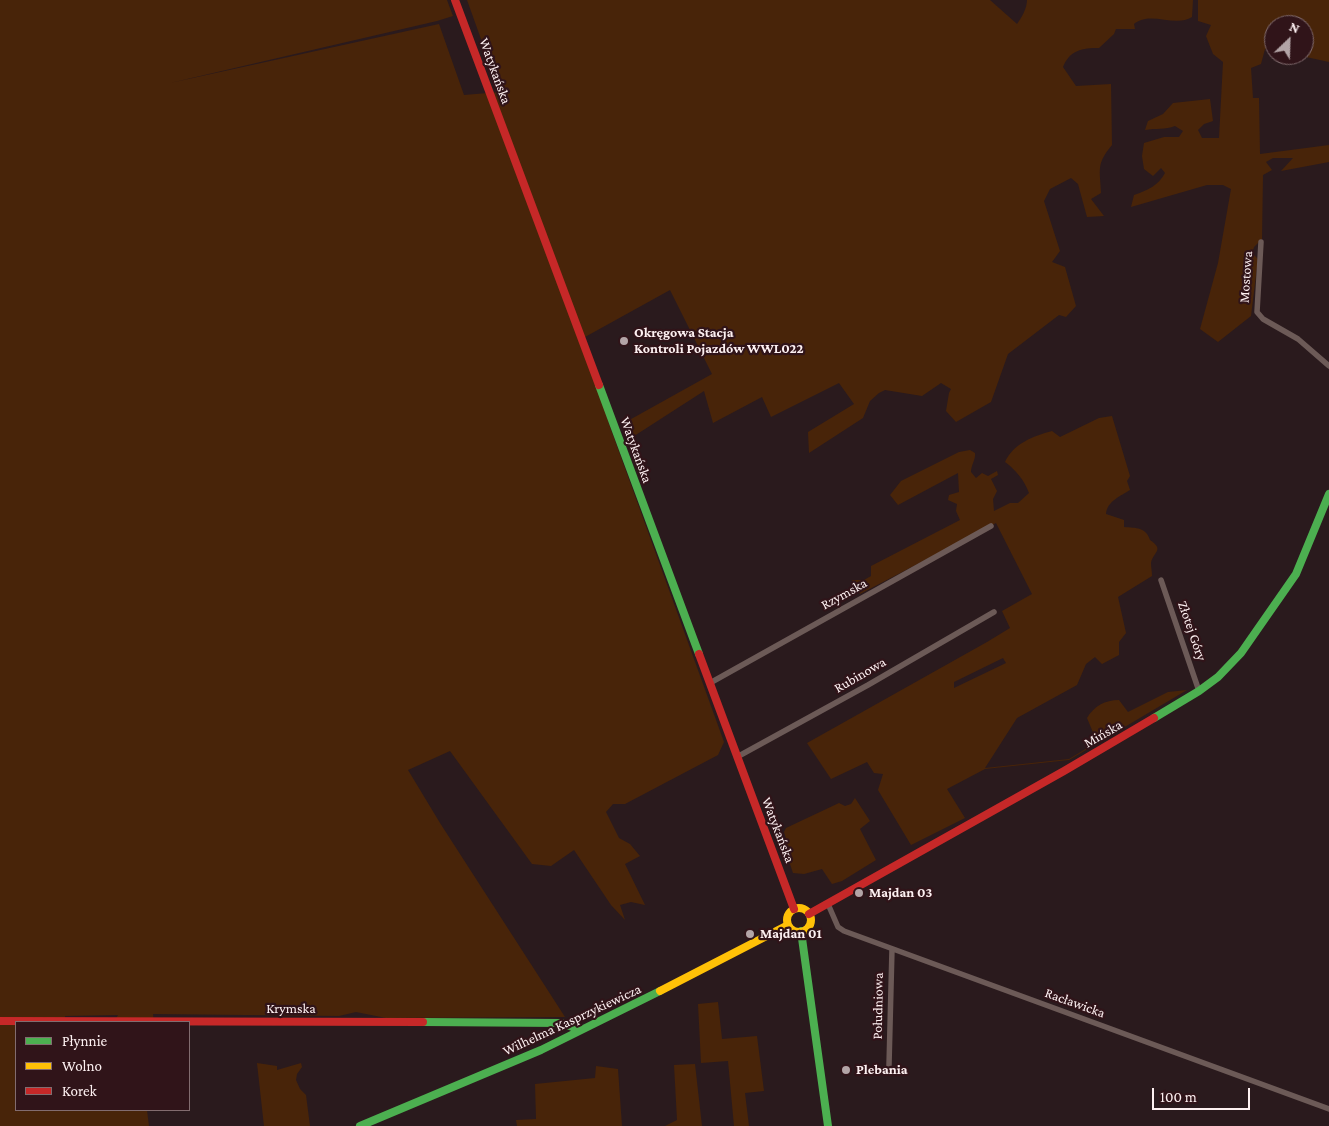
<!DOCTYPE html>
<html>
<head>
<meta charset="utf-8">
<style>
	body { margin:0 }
	#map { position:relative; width:1329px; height:1126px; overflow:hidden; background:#2a1a1d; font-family:"Crimson Pro",serif }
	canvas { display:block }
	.legend { position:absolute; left:15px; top:1021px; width:175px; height:90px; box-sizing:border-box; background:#301419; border:1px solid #826c6f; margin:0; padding:6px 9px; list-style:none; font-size:15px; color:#fdf0f1 }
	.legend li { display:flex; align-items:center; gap:10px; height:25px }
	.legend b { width:25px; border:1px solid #826c6f }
	.north { position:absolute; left:1264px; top:15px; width:50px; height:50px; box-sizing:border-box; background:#301419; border:1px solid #826c6f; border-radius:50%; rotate:24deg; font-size:14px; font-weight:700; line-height:20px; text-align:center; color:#fdf0f1 }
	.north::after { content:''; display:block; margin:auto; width:18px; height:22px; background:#b3a5a7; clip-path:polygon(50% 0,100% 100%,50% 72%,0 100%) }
	.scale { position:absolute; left:1152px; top:1088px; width:98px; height:22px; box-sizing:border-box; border:2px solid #fdf0f1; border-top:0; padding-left:6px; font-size:15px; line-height:18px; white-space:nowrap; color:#fdf0f1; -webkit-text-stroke:4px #301419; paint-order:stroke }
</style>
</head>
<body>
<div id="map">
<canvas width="1329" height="1126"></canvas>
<ul class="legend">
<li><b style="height:6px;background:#4caf50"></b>Płynnie</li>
<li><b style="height:6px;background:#ffc107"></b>Wolno</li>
<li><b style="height:6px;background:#c62828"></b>Korek</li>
</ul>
<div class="north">N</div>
<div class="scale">100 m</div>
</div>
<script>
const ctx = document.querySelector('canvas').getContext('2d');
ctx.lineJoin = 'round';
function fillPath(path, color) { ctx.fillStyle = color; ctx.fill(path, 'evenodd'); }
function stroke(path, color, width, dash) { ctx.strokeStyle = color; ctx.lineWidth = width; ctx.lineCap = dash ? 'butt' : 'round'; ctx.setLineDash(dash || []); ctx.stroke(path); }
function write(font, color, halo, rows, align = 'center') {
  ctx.font = font + ' "Crimson Pro",serif'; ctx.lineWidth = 4.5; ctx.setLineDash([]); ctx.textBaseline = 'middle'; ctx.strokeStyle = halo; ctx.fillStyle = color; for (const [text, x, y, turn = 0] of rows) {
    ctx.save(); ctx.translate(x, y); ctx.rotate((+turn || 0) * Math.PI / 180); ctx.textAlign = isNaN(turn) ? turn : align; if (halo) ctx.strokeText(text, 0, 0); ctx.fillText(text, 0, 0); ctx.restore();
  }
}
const green = new Path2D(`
	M0 0H447L453 16 437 21 170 83 439 24 464 95 500 92 467 0H990L1017 24C1022 17 1027 8 1027 0H1193L1192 17C1175 28 1150 10 1134 24L1135 29H1116L1114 34 1099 48C1082 48 1070 50 1063 67L1076 86 1111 84 1112 145C1096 164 1100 169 1101 193L1091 199 1104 216 1087 217 1078 184 1071 178 1050 189 1044 201 1060 251 1052 262 1065 267 1076 306 1066 317 1059 315 1008 354 991 402 956 422 946 411 949 393 951 389 941 383 922 396 885 390 879 393 870 401 863 418 809 453 808 432 854 404 839 383 771 417 762 397 713 423 704 391 628 440 624 423 712 374 670 290 585 337 609 424 724 742 718 755 625 804H613L606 812 619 838 630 844 640 856 625 864 645 905 631 902 620 905 625 920 611 905 574 850 551 866 532 864 450 751 408 770 440 823 565 1017 386 1018 356 1012 339 1016 153 1014 154 1022H114L118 1015 65 1016 66 1022H16V1110H147L149 1126H0Z
	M1198 0H1329V62L1297 55H1304V25H1274V50L1265 49 1261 64 1251 68 1253 98H1259L1260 154 1329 145V162L1281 171 1293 158H1273L1266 162 1272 170 1263 175 1262 239 1254 247 1252 253 1258 259 1251 316 1218 342 1200 329 1218 263 1231 189 1223 185H1207L1131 207 1134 195C1148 190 1158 186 1165 173L1161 168 1153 176 1144 169 1142 156 1144 143 1164 137H1179L1183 131 1175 126C1165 130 1156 128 1145 130L1148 121 1163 114 1173 103 1210 99 1213 121 1204 124 1198 130 1202 138H1219L1223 62 1213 54 1206 36 1211 25 1198 21Z
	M1112 416 1130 476 1127 481 1130 490C1121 496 1107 501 1106 514L1124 520V527C1136 528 1146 527 1150 540 1165 550 1153 552 1151 563 1151 567 1152 572 1152 576L1118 597 1126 633 1119 642V655L1102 664 1095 657 1086 664 1077 685 1017 718 985 768 1069 759 1097 742 1087 718C1094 706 1105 700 1119 700L1128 712 1168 692 1187 690 1069 760 985 769 947 789 965 818 911 845 878 790 883 774 874 773 867 762 831 779 807 743 987 642 1010 628 1002 611 1032 594 996 523 860 594 852 580H864L871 576V566L960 520 956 511 957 504 948 500 949 495 959 492 958 473 898 505 890 495 901 481 959 452 970 450 975 453C976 459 971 465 971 472L976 478 982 473 988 476 997 471 998 475 991 479 997 491 993 499 994 511 1010 503H1018L1029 493C1024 480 1016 470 1005 462 1013 444 1033 436 1052 431L1060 437 1099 418ZM1003 658 1006 663 954 688V682Z
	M855 798 870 821 860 829 876 860 842 881 832 884 822 869 804 874 793 873 784 846 787 842 784 832 786 828 839 803 845 806 851 804Z
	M718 1002 722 1039 757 1036 764 1091 745 1093 749 1126H734L728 1061 701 1063 698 1004Z
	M257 1063 277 1066V1070L301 1063 302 1067 297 1074 296 1080 300 1089 306 1095 310 1126H264Z
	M695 1064 702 1126H665L677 1120 674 1065Z
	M596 1066 618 1069 622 1126H517L516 1120 536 1119 535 1084 595 1078Z`);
const street = new Path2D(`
	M1261 242 1257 312 1263 319 1298 339 1329 366
	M1161 580 1199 691
	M710 683 991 526
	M737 757 868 685 994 612
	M828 904 838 927 844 931 1329 1109
	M889 1065 892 949`);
const fast = new Path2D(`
	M599 385 699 654
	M1154 718 1199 691 1218 677 1241 653 1296 574 1329 494
	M801 931 828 1126
	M423 1022 561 1023 581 1030
	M360 1126 541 1050 660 991`);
const slow = new Path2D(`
	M787 920a12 12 0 1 1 24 0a12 12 0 1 1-24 0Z
	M660 991 788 925`);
const jam = new Path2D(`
	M455 0 599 385
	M699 654 794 909
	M809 914 1064 771 1154 718
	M0 1021 423 1022`);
const markers = [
	[624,341,5,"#b3a5a7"],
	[859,893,5,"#b3a5a7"],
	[750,934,5,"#b3a5a7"],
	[846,1070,5,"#b3a5a7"]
];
const streetNames = [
	["Watykańska",495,71,70],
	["Mostowa",1246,277,-86],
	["Watykańska",636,450,70],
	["Rzymska",844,594,-29],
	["Złotej Góry",1192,631,71],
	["Rubinowa",860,675,-30],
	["Mińska",1103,734,-30],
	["Watykańska",778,830,69],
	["Racławicka",1075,1003,20],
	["Południowa",878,1006,-89],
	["Krymska",291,1009],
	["Wilhelma Kasprzykiewicza",572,1020,-25]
];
const poiNames = [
	["Okręgowa Stacja",634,333],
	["Kontroli Pojazdów WWL022",634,349],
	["Majdan 03",869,893],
	["Majdan 01",760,934],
	["Plebania",856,1070]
];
fillPath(green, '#482409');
stroke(street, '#6c5a57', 5.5);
stroke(fast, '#4caf50', 8);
stroke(slow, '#ffc107', 8);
stroke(jam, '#c62828', 8);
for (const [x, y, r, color] of markers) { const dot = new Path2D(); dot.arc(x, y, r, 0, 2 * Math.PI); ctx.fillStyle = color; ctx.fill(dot); stroke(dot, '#301419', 2); }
write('14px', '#fdf0f1', '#301419', streetNames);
write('bold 14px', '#fdf0f1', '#301419', poiNames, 'left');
</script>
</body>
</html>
